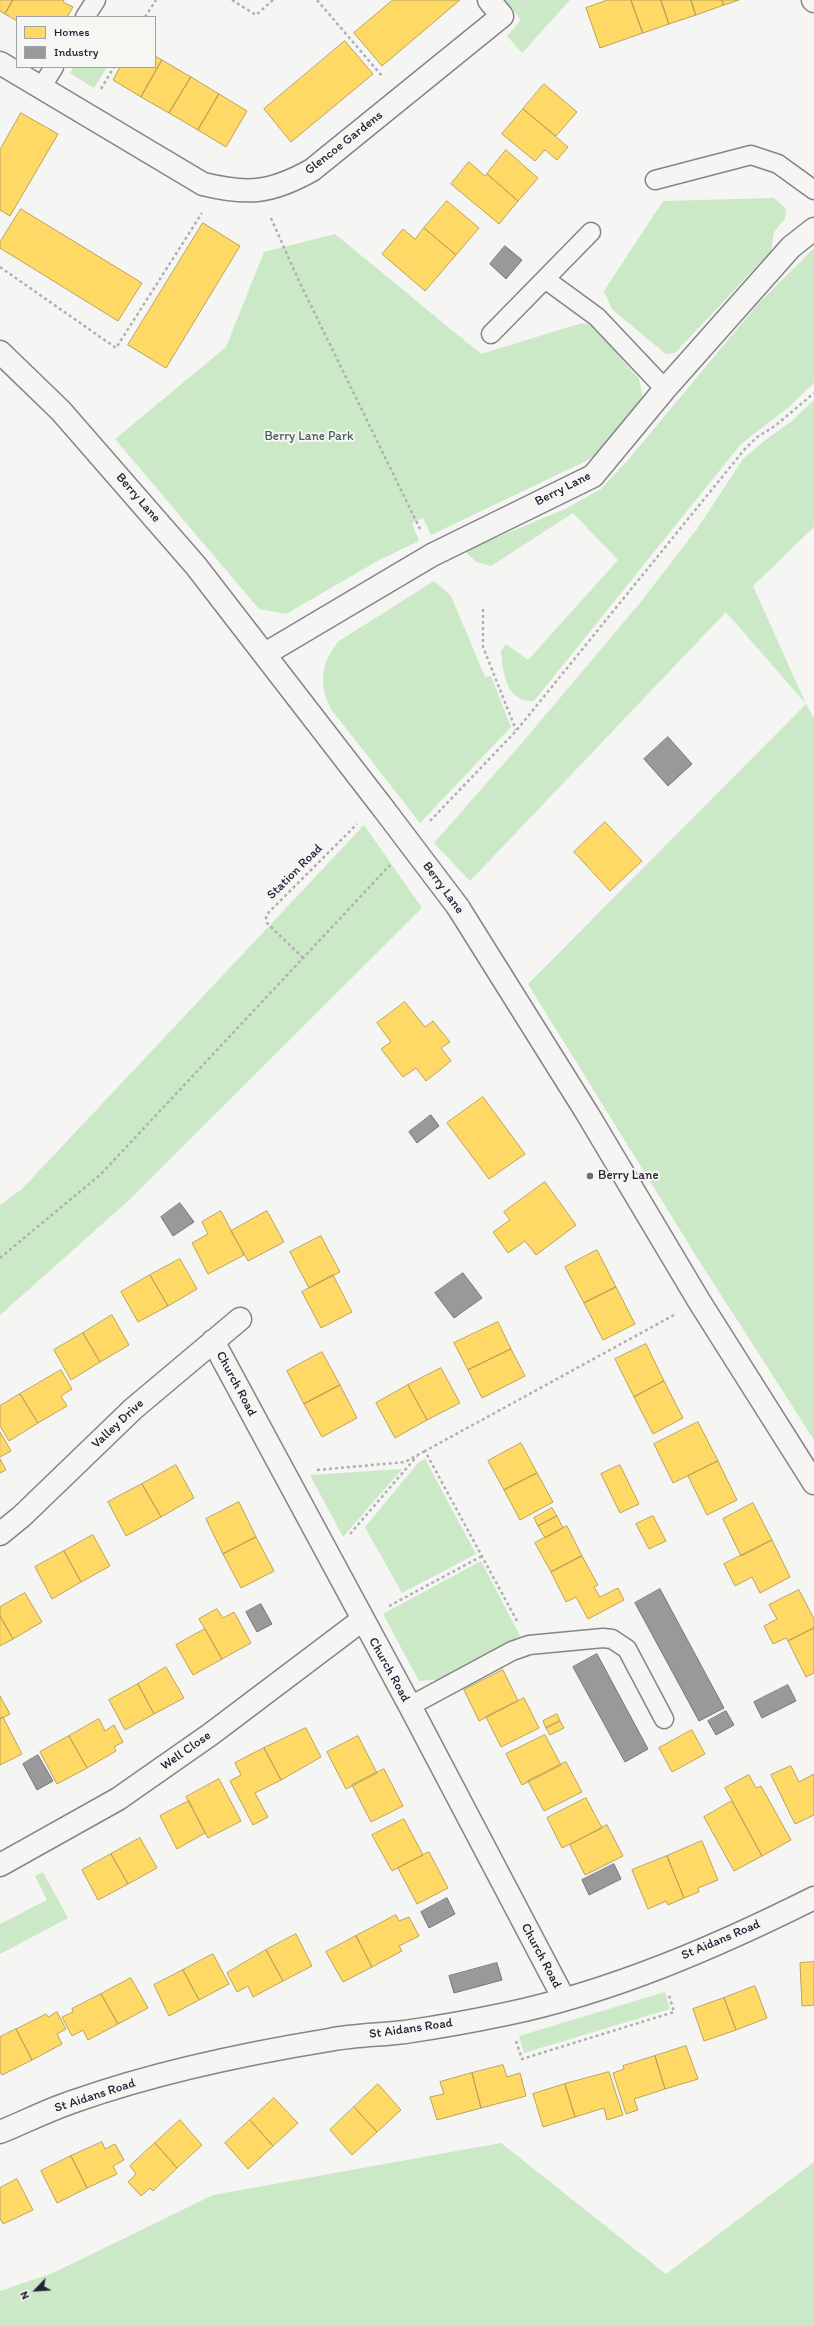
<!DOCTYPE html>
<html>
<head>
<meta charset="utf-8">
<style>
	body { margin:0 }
	#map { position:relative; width:814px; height:2326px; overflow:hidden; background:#f5f5f3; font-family:Itim,sans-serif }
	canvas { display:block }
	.legend { position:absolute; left:16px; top:16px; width:140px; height:52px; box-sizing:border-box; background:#f6f6f2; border:1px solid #a1a1a9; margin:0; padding:5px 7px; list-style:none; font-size:12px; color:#22223b }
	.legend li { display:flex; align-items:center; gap:8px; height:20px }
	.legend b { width:20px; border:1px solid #a1a1a9 }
	.north { position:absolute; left:16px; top:2270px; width:40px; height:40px; -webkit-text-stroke:3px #f6f6f2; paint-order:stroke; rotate:245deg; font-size:11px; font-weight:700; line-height:16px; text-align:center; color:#22223b }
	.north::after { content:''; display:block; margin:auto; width:14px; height:18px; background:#22223b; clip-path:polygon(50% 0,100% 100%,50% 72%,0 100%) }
</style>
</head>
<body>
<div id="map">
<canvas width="814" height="2326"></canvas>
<ul class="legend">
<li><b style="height:11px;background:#ffd966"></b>Homes</li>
<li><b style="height:11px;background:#999"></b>Industry</li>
</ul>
<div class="north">N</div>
</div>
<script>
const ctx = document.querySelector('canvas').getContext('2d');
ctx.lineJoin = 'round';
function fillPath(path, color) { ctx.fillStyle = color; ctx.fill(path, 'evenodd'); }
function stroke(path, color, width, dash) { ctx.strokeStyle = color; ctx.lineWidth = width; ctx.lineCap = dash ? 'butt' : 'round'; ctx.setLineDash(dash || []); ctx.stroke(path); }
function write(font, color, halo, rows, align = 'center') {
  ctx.font = font + ' Itim,sans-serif'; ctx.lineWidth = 4; ctx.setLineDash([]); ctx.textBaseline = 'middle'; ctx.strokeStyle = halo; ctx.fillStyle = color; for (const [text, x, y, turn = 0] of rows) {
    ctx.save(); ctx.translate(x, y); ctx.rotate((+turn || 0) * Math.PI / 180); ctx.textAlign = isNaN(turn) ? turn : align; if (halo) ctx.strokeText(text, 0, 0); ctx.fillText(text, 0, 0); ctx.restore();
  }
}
const green = new Path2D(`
	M505 0H570L522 53 507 36 521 20Z
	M74 67H107L94 88 70 73Z
	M774 198 786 209 785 218 774 232 771 251 675 353 666 354 612 309 604 291 663 201Z
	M335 234 481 354 582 323 594 326 639 379 643 398 596 455 586 461 431 535 423 518 412 523 419 541 381 559 286 614 259 609 115 439 226 347 264 252Z
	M814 248V383L789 407 741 444 534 701C506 702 503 673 501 651L506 644 528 660 618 560 573 513 491 566 476 562 465 551 567 508 601 489 628 460 757 305Z
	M814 400V527L753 586 806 704 814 718V1440L698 1259 528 984 806 704 726 612 470 881 434 843 521 744 640 603 697 529 743 459 764 441 792 421Z
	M434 581 451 596 485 677 491 676 511 727 420 823 331 709C318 684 321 662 339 641Z
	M364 825 422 908 128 1201 0 1315V1205L22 1189Z
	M425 1459 476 1554 402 1593 365 1527 419 1462Z
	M402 1469 343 1537 310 1475Z
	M481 1561 520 1636 444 1679 419 1681 383 1614Z
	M43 1872 68 1918 0 1954V1924L47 1900 35 1876Z
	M665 1992 670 2009 524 2053 519 2036Z
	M501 2143 666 2274 814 2162V2326H0V2291L53 2273 213 2195Z`);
const homes = new Path2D(`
	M0 0H13L5 14 0 11Z
	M13 0H64L63 2 73 7 67 17H17V21L5 14Z
	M393 0H460L382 66 354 33Z
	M608 0H631L643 33 600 48 586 8Z
	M631 0H661L669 24 643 33Z
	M661 0H691L696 15 669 24Z
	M691 0H722L724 5 696 15Z
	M722 0H739L724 5Z
	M345 41 373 74 291 142 264 109Z
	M155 56 162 60 141 97 113 80 120 67H155Z
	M162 60 191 77 169 113 141 97Z
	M191 77 219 94 198 130 169 113Z
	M544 84 577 112 556 136 523 109Z
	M219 94 247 111 226 147 198 130Z
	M523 109 568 147 557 160 545 150 535 161 502 134Z
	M21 113 58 134 10 216 0 210V150Z
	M506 150 538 178 518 201 487 174Z
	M469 162 485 176 487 174 518 201 499 224 451 184Z
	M447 201 479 228 456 255 424 228Z
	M21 209 142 283 118 321 0 248V242Z
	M203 223 240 246 166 368 128 345Z
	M424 228 456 255 425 291 382 254 403 229 415 239Z
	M605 822 642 861 610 891 574 852Z
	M405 1002 425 1027 433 1021 450 1042 441 1048 451 1061 426 1081 416 1068 403 1077 381 1049 391 1042 377 1023Z
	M483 1097 525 1154 489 1179 447 1123Z
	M545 1182 576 1225 536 1255 525 1241 508 1253 493 1232 510 1220 504 1212Z
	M221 1211 244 1255 208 1274 192 1243 208 1234 202 1222Z
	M267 1211 284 1242 248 1261 231 1231Z
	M321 1236 340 1272 309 1288 290 1252Z
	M597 1250 616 1287 584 1303 565 1267Z
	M180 1259 197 1289 168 1306 150 1275Z
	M150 1275 168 1306 138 1322 121 1292Z
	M333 1275 352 1312 321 1328 302 1292Z
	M616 1287 635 1324 603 1340 584 1303Z
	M112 1315 129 1345 100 1362 83 1333Z
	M498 1322 511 1349 468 1370 454 1343Z
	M83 1333 100 1362 71 1380 54 1350Z
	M646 1344 664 1381 634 1397 615 1359Z
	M511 1349 525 1376 482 1398 468 1370Z
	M322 1352 340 1385 304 1404 287 1371Z
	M441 1368 460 1403 427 1420 408 1385Z
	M61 1370 72 1389 61 1396 67 1406 38 1423 20 1394Z
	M664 1381 683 1418 653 1434 634 1397Z
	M340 1385 357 1418 322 1437 304 1404Z
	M408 1385 427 1420 395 1438 376 1403Z
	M20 1394 38 1423 9 1441 0 1426V1406Z
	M698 1422 718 1461 673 1483 654 1444Z
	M0 1432 11 1451 0 1457Z
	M521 1443 537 1473 504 1490 488 1461Z
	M0 1459 6 1470 0 1473Z
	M718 1461 737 1500 707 1515 688 1476Z
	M176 1465 194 1498 161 1517 142 1484Z
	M620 1465 639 1504 620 1513 601 1474Z
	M537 1473 553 1502 520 1520 504 1490Z
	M142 1484 161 1517 126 1536 108 1502Z
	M239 1502 256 1537 223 1554 206 1519Z
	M753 1503 772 1540 741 1556 723 1519Z
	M552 1508 557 1516 538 1526 534 1518Z
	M557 1516 563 1528 545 1538 538 1526Z
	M653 1516 666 1541 649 1549 636 1524Z
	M567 1526 582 1556 551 1572 535 1543Z
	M93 1535 110 1566 81 1582 64 1551Z
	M256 1537 274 1571 241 1588 223 1554Z
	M772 1540 790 1577 760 1593 752 1577 735 1586 724 1564Z
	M64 1551 81 1582 52 1599 35 1567Z
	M582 1556 598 1585 594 1587 600 1597 618 1588 624 1600 588 1619 576 1597 566 1602 551 1572Z
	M799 1590 814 1619V1628L788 1641 786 1638 773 1644 764 1626 777 1619 769 1605Z
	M25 1593 42 1622 13 1639 0 1616V1607Z
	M217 1609 223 1618 234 1612 251 1643 222 1659 199 1619Z
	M0 1616 13 1639 0 1646Z
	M814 1628V1673L806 1677 788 1641Z
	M205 1629 222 1659 193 1675 176 1645Z
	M166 1667 184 1698 154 1714 138 1684Z
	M503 1670 518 1701 479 1721 464 1690Z
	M138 1684 154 1714 125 1730 109 1700Z
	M0 1696 10 1714 0 1719Z
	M524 1698 539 1728 501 1747 486 1717Z
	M557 1714 560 1721 546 1728 543 1721Z
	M3 1717 22 1754 0 1765V1719Z
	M99 1719 105 1731 114 1725 123 1742 114 1747 116 1751 87 1768 69 1736Z
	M560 1721 564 1728 550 1735 546 1728Z
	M306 1728 321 1757 281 1780 264 1748Z
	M692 1730 705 1754 672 1772 659 1748Z
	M545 1735 561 1765 522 1785 506 1754Z
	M69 1736 87 1768 57 1784 40 1752Z
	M358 1736 377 1773 346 1789 327 1752Z
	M264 1748 281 1780 255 1793 268 1817 253 1825 230 1781 241 1775 235 1763Z
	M566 1762 582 1792 544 1811 528 1781Z
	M791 1766 799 1782 814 1774V1815L795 1824 771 1775Z
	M384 1769 403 1806 371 1822 352 1785Z
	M749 1775 756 1788 761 1786 791 1840 762 1856 725 1788Z
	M219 1779 241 1821 208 1838 186 1797Z
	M586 1798 602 1828 562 1848 547 1818Z
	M189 1801 205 1833 177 1849 160 1816Z
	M732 1801 762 1856 734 1871 704 1817Z
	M404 1819 423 1855 392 1871 372 1835Z
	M607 1825 623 1856 585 1875 570 1845Z
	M140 1838 157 1868 128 1884 111 1854Z
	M702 1841 718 1880 698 1888 699 1892 684 1898 667 1856Z
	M429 1852 448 1888 417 1904 398 1868Z
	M111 1854 128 1884 98 1900 82 1870Z
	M667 1856 684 1898 668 1905 666 1901 648 1909 632 1870Z
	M396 1915 399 1921 409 1917 419 1936 399 1946 402 1951 372 1967 356 1936Z
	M296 1934 312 1966 283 1981 266 1950Z
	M356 1936 372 1967 343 1982 326 1952Z
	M266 1950 283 1981 253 1997 248 1986 237 1992 227 1973Z
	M213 1954 229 1984 199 2000 183 1970Z
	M814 1962V2005L802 2006 800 1963Z
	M183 1970 199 2000 169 2016 154 1985Z
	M131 1978 148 2008 118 2024 101 1994Z
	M755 1986 767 2018 736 2030 724 1998Z
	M101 1994 118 2024 88 2040 83 2030 72 2036 62 2017 73 2012 72 2009Z
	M724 1998 736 2030 704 2041 693 2009Z
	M57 2012 66 2029 57 2034 62 2044 32 2060 16 2029 46 2014 48 2017Z
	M16 2029 32 2060 2 2075 0 2072V2037Z
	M686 2046 698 2079 665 2089 655 2056Z
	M655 2056 665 2089 634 2099 638 2110 626 2114 613 2073 624 2069 623 2066Z
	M503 2065 507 2077 520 2073 526 2096 481 2108 472 2073Z
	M609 2072 623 2115 607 2120 604 2108 575 2117 565 2084Z
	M472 2073 481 2108 437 2120 430 2097 444 2094 440 2082Z
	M378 2084 401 2110 377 2132 354 2107Z
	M565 2084 575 2117 543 2127 533 2094Z
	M274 2098 298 2123 273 2146 250 2120Z
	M354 2107 377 2132 352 2155 330 2130Z
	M180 2120 202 2145 177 2168 155 2143Z
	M250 2120 273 2146 248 2169 225 2143Z
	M102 2142 105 2149 115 2144 124 2160 113 2166 117 2174 87 2188 71 2156Z
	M155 2143 177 2168 153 2191 150 2188 141 2196 128 2182 136 2174 130 2166Z
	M71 2156 87 2188 57 2203 41 2171Z
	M17 2179 33 2210 3 2224 0 2218V2188Z`);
const industry = new Path2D(`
	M505 246 522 260 506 279 490 264Z
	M668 737 692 764 668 786 644 759Z
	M431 1115 439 1126 417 1143 409 1132Z
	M180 1203 194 1222 173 1236 161 1217Z
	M463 1273 482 1298 454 1318 435 1293Z
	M660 1589 724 1708 699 1721 635 1603Z
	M261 1604 272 1624 257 1632 246 1612Z
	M597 1654 648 1749 625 1762 573 1667Z
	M788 1685 796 1701 762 1718 754 1702Z
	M726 1711 734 1725 716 1735 708 1721Z
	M38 1755 53 1781 37 1790 23 1764Z
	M614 1864 621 1879 589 1895 582 1880Z
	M447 1898 455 1914 429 1928 421 1912Z
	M497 1963 502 1980 454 1993 449 1976Z`);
const path = new Path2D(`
	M232 0 256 15 273 0
	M317 0 382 76
	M145 17 156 0
	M101 89 114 67
	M271 218 298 279 420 529
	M0 267 116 348 202 213
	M483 609V647L516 730
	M430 821 516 731 744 450 757 437 775 426 814 393
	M303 958 267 923 266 917 269 912 357 824
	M0 1258 101 1174 390 865
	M317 1470 405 1462 425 1451
	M350 1534 417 1456
	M389 1606 482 1556
	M517 1621 425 1451 674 1315
	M516 2041 522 2059 674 2012 669 1995`);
const service = new Path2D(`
	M85 17 96 0
	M41 88 54 67
	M655 180 751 155 778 164 814 190
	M545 279 597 317 665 389
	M491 334 591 232
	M410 1706 512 1651 529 1645 603 1638 612 1639 627 1649 664 1719`);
const minor = new Path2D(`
	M813 0 814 1
	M0 63 203 184C248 195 271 193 312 170L502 16 489 0
	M265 654 432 555 593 476 665 389 791 247 814 229
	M213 1341 410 1706 564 1999
	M0 1534 22 1516 133 1409 240 1319
	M0 1865 118 1799 211 1734 362 1620
	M0 2132C25 2122 50 2109 75 2101 157 2072 243 2054 329 2040 354 2035 380 2035 405 2032 439 2027 473 2021 506 2014 612 1992 718 1946 814 1898`);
const tertiary = new Path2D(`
	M0 352 61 411 196 566 383 808
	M458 907 587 1113 699 1301 814 1483`);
const tertiaryBridge = new Path2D(`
	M383 808 458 907`);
const markers = [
	[590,1176,4,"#6c6c7b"]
];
const streetNames = [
	["Glencoe Gardens",344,143,-38],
	["Berry Lane",563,489,-27],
	["Berry Lane",138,498,49],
	["Station Road",295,872,-45],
	["Berry Lane",443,888,54],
	["Church Road",236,1384,62],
	["Valley Drive",118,1424,-43],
	["Church Road",389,1670,61],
	["Well Close",186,1751,-35],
	["St Aidans Road",721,1940,-23],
	["Church Road",541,1956,62],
	["St Aidans Road",411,2029,-8],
	["St Aidans Road",95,2096,-18]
];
const parkNames = [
	["Berry Lane Park",309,437]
];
const poiNames = [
	["Berry Lane",598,1176]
];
fillPath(green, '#cbe9c6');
fillPath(homes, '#ffd966');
stroke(homes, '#bda259', 1);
fillPath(industry, '#999');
stroke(industry, '#75757d', 1);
stroke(service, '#858589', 21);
stroke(minor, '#858589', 25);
stroke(tertiary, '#858589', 25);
stroke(path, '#b0b0b2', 2.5, [3, 3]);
stroke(service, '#f5f5f3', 18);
stroke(minor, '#f5f5f3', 22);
stroke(tertiary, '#f5f5f3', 22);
stroke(tertiaryBridge, '#858589', 25, []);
stroke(tertiaryBridge, '#f5f5f3', 22);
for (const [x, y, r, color] of markers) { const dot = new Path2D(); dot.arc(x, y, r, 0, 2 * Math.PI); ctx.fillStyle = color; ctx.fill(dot); stroke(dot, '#f6f6f2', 1.5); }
write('13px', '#22223b', '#f6f6f2', streetNames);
write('13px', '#4a5b5a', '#f6f6f2', parkNames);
write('13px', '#22223b', '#f6f6f2', poiNames, 'left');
</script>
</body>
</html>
